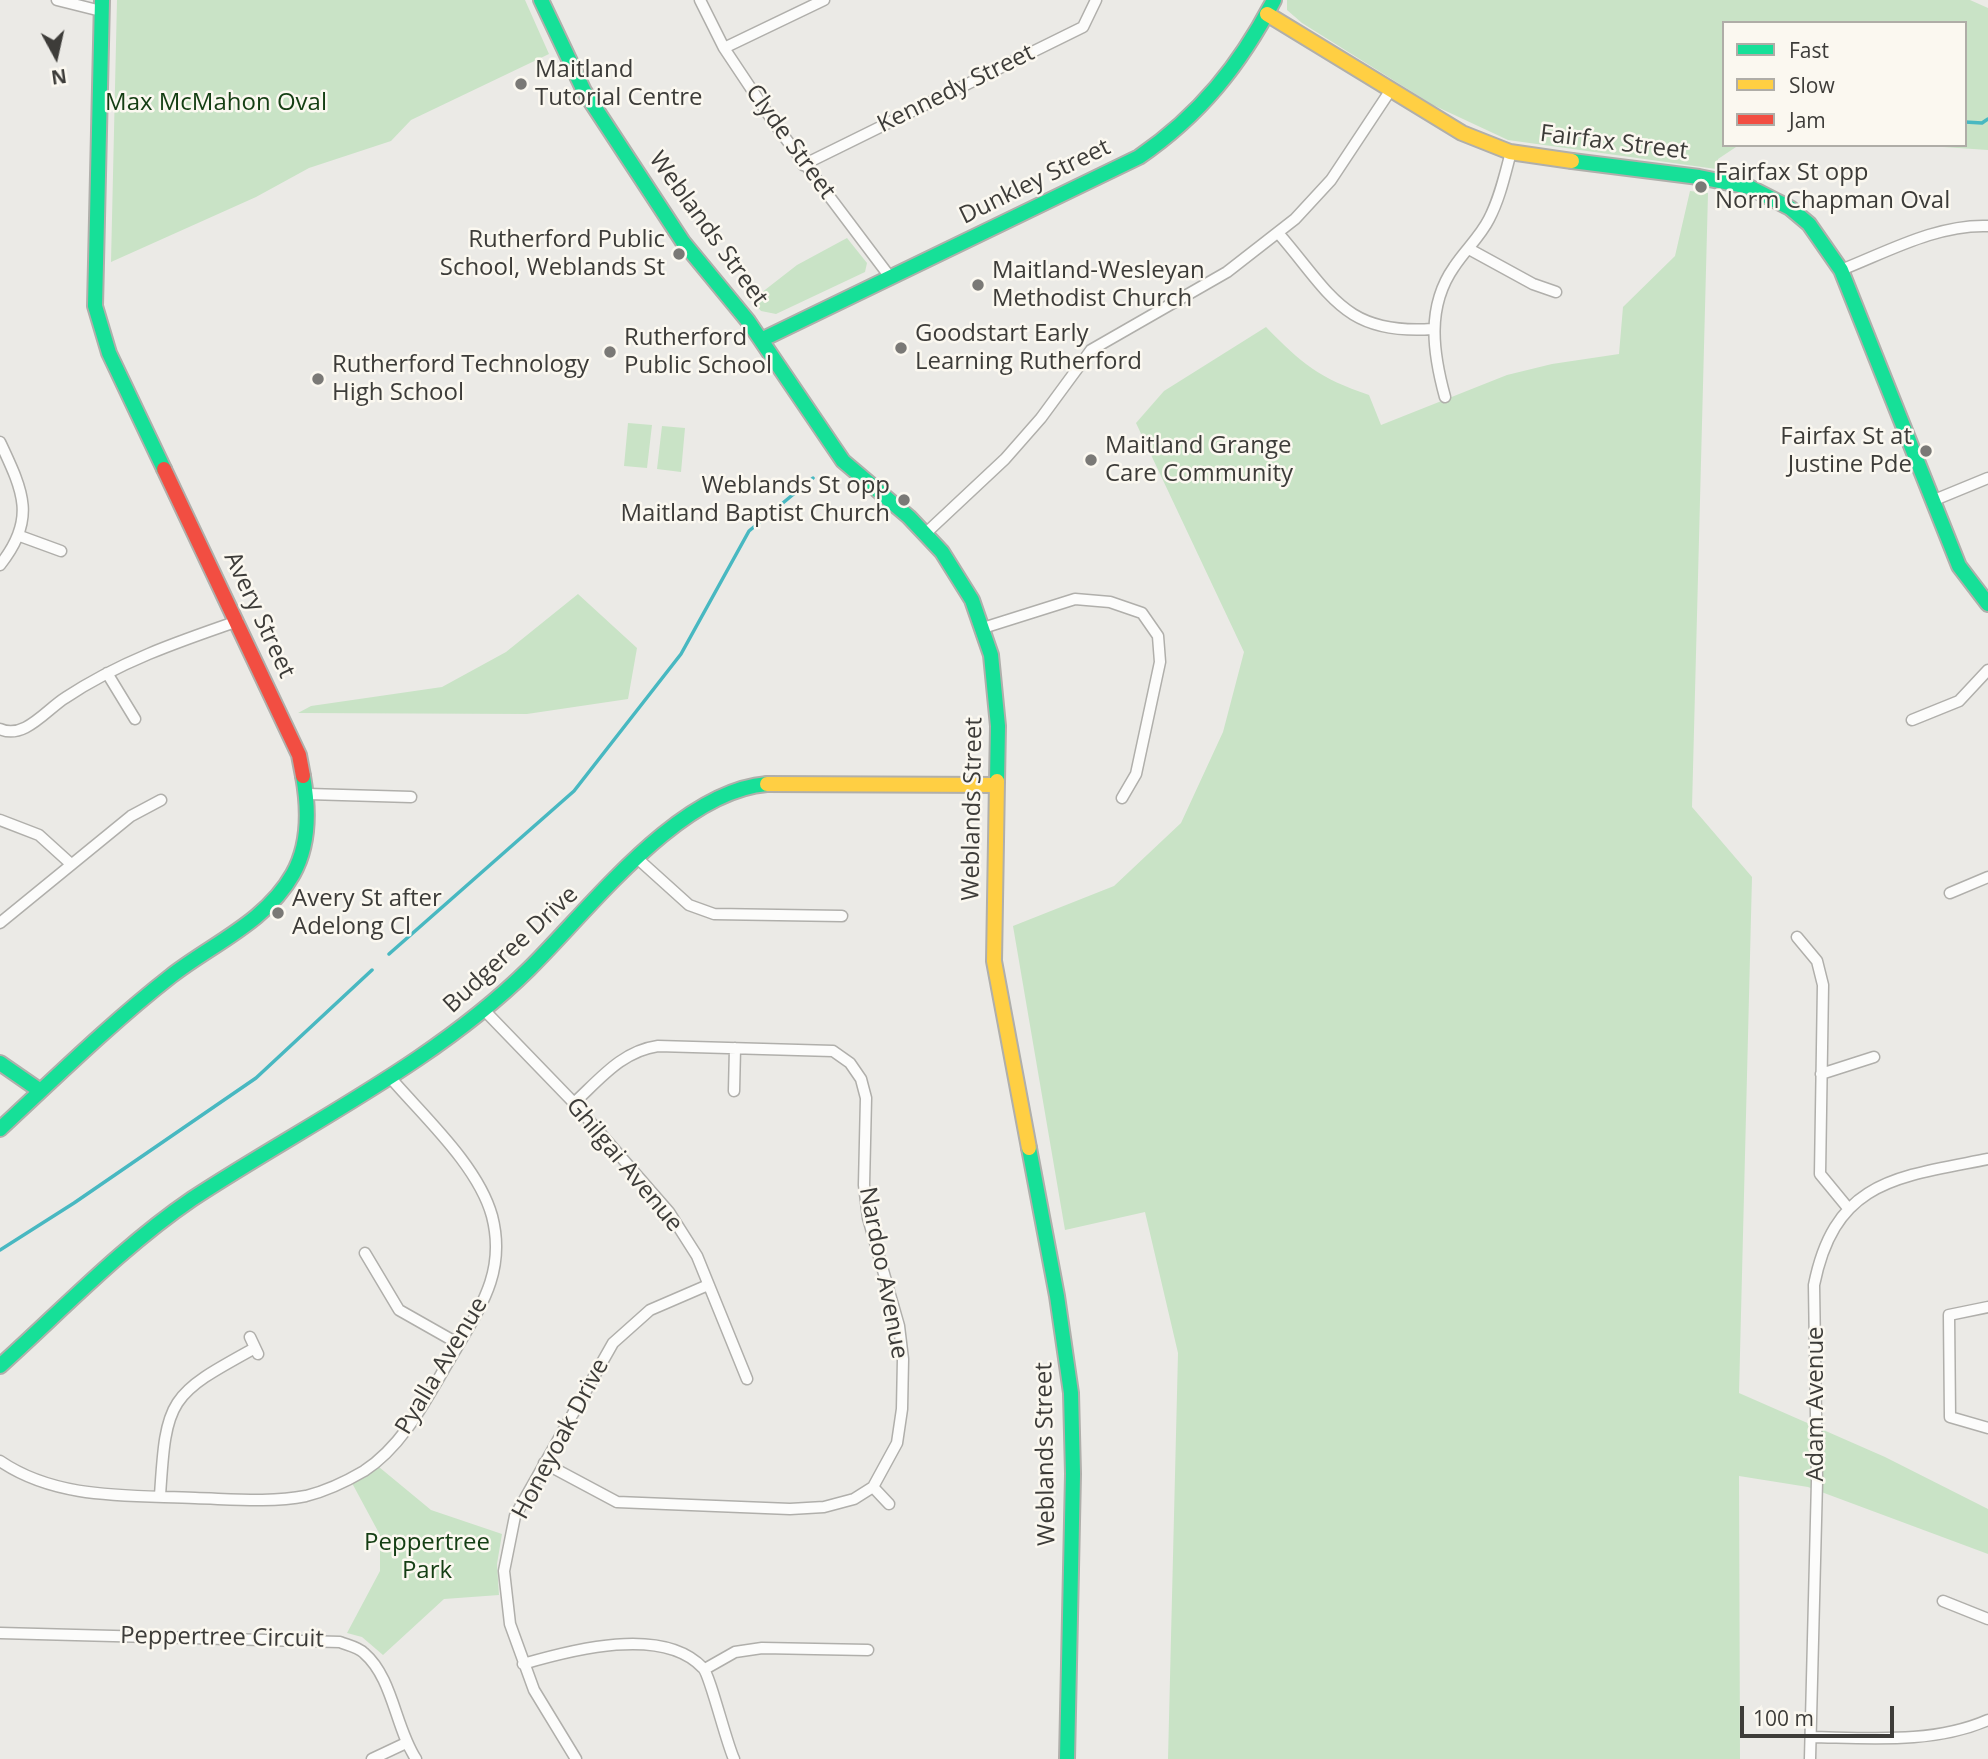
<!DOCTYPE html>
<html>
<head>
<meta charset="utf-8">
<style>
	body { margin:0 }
	#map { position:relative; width:1988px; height:1759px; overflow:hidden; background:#ebeae6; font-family:"Open Sans",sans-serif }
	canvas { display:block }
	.legend { position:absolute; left:1722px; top:21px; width:245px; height:126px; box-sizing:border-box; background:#fbf8f0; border:2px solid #afada7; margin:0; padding:9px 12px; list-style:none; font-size:21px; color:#3d3c39 }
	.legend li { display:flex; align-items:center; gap:14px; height:35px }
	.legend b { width:35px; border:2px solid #afada7 }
	.north { position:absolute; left:21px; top:21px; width:70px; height:70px; -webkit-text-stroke:5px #fbf8f0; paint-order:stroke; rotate:172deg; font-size:19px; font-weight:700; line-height:28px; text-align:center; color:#3d3c39 }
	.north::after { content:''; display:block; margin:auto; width:24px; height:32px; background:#3d3c39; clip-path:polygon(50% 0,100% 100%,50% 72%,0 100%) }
	.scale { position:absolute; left:1740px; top:1706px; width:154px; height:32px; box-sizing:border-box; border:4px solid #3d3c39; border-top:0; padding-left:9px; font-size:21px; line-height:24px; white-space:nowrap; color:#3d3c39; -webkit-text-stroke:5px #fbf8f0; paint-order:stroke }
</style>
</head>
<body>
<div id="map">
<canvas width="1988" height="1759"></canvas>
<ul class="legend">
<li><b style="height:9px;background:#16e098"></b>Fast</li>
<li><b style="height:9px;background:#ffcf43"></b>Slow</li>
<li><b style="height:9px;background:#f24e42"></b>Jam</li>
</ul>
<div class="north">N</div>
<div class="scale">100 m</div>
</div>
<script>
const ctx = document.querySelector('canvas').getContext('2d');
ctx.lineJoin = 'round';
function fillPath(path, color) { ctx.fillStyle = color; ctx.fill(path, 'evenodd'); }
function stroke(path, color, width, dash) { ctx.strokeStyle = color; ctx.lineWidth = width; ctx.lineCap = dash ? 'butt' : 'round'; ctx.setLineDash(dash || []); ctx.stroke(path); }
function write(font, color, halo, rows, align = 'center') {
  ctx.font = font + ' "Open Sans",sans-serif'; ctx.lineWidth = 5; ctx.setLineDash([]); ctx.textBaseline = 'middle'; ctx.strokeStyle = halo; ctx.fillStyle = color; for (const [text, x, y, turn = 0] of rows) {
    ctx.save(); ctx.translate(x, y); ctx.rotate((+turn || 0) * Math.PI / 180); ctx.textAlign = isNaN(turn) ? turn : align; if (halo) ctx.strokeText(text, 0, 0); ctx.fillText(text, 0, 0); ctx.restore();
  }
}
const green = new Path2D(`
	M117 0H525L549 54 411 120 391 141 309 168 256 197 111 262Z
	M1287 0H1970L1988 8V150L1913 145H1965V23H1724V145H1739L1718 159 1716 169 1508 140 1433 105 1302 23 1287 10Z
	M1690 191 1708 193 1692 807 1752 877 1739 1393 1885 1457 1988 1509V1554L1808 1487 1739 1476 1740 1759H1168L1178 1353 1145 1212 1065 1230 1013 926 1114 886 1181 823 1223 732 1244 652 1136 423 1164 391 1266 327C1302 364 1319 378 1369 395L1381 425 1507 375 1552 364 1619 354 1623 307 1675 256Z
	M847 238 867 263 865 272 776 314 761 311 752 300 797 265Z
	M628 423 652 425 647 468 624 466Z
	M662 426 685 428 681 472 657 469Z
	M578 594 637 648 628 699 527 714 298 713 311 706 442 687 506 652Z
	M379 1467 431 1510 502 1534 497 1564 499 1595 444 1599 383 1655 362 1637 347 1633 380 1571V1535L352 1483Z`);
const stream = new Path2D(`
	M1965 122 1982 123 1988 119
	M389 954 574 791 681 654 749 531 813 478
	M0 1250 74 1203 256 1078 372 970`);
const street = new Path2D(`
	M57 0 101 11
	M700 0 724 48 774 123 890 277
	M724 48 824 0
	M803 165 1083 27 1096 0
	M1279 234C1331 294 1344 335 1432 329
	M1469 249 1533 284 1556 292
	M1841 270C1887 252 1937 224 1988 226
	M1445 397C1433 353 1426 307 1454 267 1465 250 1480 237 1489 219 1500 198 1505 174 1511 152
	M0 442C23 491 37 519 0 565
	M1932 501 1988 478
	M926 533 1005 459 1041 418 1091 350 1227 272 1295 219 1331 180 1390 91
	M20 536 61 551
	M983 628 1075 599 1110 602 1142 613 1158 636 1160 662 1136 774 1122 798
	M107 673 135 719
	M1912 720 1959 701 1988 670
	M0 729C24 740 46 710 65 698 119 662 177 642 238 621
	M308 794 411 797
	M0 820 39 835 71 864
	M638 859 689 905 714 914 842 916
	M1950 893 1988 877
	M0 923 131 816 161 800
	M1797 937 1817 961 1823 985 1820 1174 1848 1208
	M485 1011 574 1103 669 1212 697 1256 747 1379
	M1821 1074 1874 1057
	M734 1091 735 1048
	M365 1253 399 1310 459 1344
	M1988 1307 1949 1315 1950 1417 1988 1428
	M250 1337 258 1354
	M0 1461C57 1500 129 1495 195 1498 231 1499 270 1503 306 1496 326 1491 347 1481 364 1471 407 1443 430 1391 456 1349 482 1305 506 1270 492 1216 478 1165 422 1115 389 1076
	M544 1463 617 1502 790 1509 824 1507 854 1499 873 1487 897 1443 902 1409 903 1359 899 1326 868 1218 864 1185 866 1098 861 1079 850 1063 833 1051 658 1046C622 1051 600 1079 574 1103
	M873 1487 889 1504
	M160 1496C166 1398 169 1395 255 1348
	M1943 1601 1988 1619
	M0 1633 340 1642C347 1645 358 1647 364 1653 393 1678 395 1727 416 1759
	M523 1664C571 1650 663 1625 703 1668 710 1675 726 1742 734 1759
	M705 1669 735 1652 762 1648 868 1650
	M1811 1737C1870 1738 1933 1744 1988 1720
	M372 1759 406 1743
	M576 1759 534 1690 510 1624 504 1571 515 1516 613 1343 650 1310 708 1285
	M1810 1759 1817 1481 1814 1285C1835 1180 1897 1177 1988 1159`);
const fast = new Path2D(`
	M102 0 95 306 109 353 164 469
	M541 0 584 91 683 242 748 321 843 461 909 517 942 552 972 600 991 655 998 726 997 781
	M1572 161 1699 177 1749 187 1790 208 1809 224 1841 270 1959 566 1988 604
	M761 340 1139 157C1200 115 1240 65 1274 0
	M0 1063 39 1090
	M0 1129C56 1077 111 1023 171 976 212 944 266 922 293 874 310 844 309 809 303 776
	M1029 1148 1057 1296 1071 1393 1073 1474 1067 1759
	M0 1366C62 1310 123 1246 192 1199 303 1126 434 1063 529 969 589 910 678 791 767 784`);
const slow = new Path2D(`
	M1267 14 1462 133 1510 152 1572 161
	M997 781 994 961 1029 1148
	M767 784 996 785`);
const jam = new Path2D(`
	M164 469 299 755 303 776`);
const markers = [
	[521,84,7,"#7a7976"],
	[1701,187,7,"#7a7976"],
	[679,254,7,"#7a7976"],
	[978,285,7,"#7a7976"],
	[901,348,7,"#7a7976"],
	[610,352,7,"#7a7976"],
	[318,379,7,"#7a7976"],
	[1926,451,7,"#7a7976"],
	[1091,460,7,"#7a7976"],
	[904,500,7,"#7a7976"],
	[278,913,7,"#7a7976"]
];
const poiNames = [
	["Maitland",535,70],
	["Tutorial Centre",535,98],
	["Fairfax St opp",1715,173],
	["Norm Chapman Oval",1715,201],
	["Rutherford Public",665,240,"right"],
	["School, Weblands St",665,268,"right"],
	["Maitland-Wesleyan",992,271],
	["Methodist Church",992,299],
	["Goodstart Early",915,334],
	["Learning Rutherford",915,362],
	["Rutherford",624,338],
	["Public School",624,366],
	["Rutherford Technology",332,365],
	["High School",332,393],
	["Fairfax St at",1912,437,"right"],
	["Justine Pde",1912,465,"right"],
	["Maitland Grange",1105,446],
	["Care Community",1105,474],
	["Weblands St opp",890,486,"right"],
	["Maitland Baptist Church",890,514,"right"],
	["Avery St after",292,899],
	["Adelong Cl",292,927]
];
const streetNames = [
	["Kennedy Street",956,89,-26],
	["Clyde Street",790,142,54],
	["Fairfax Street",1614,143,7],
	["Dunkley Street",1035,182,-26],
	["Weblands Street",708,229,54],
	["Avery Street",259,615,65],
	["Weblands Street",973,809,-89],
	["Budgeree Drive",511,950,-43],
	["Ghilgai Avenue",624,1165,50],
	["Nardoo Avenue",883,1273,79],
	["Pyalla Avenue",442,1366,-59],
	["Adam Avenue",1816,1404,-90],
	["Honeyoak Drive",561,1439,-62],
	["Weblands Street",1046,1454,-91],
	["Peppertree Circuit",222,1638,1]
];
const parkNames = [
	["Max McMahon Oval",216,103],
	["Peppertree",427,1543],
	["Park",427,1571]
];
fillPath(green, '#c9e3c6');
stroke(stream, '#48b8c1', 3.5);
stroke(street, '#b0afab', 13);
stroke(fast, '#b0afab', 18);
stroke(slow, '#b0afab', 18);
stroke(jam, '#b0afab', 18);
stroke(street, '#fcfcfb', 10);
stroke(fast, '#16e098', 14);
stroke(slow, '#ffcf43', 14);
stroke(jam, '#f24e42', 14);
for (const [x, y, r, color] of markers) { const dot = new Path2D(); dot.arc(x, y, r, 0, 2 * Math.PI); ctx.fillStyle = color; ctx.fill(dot); stroke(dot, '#fbf8f0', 2.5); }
write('24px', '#3d3c39', '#fbf8f0', poiNames, 'left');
write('24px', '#3d3c39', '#fbf8f0', streetNames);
write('24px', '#143e13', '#fbf8f0', parkNames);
</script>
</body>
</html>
